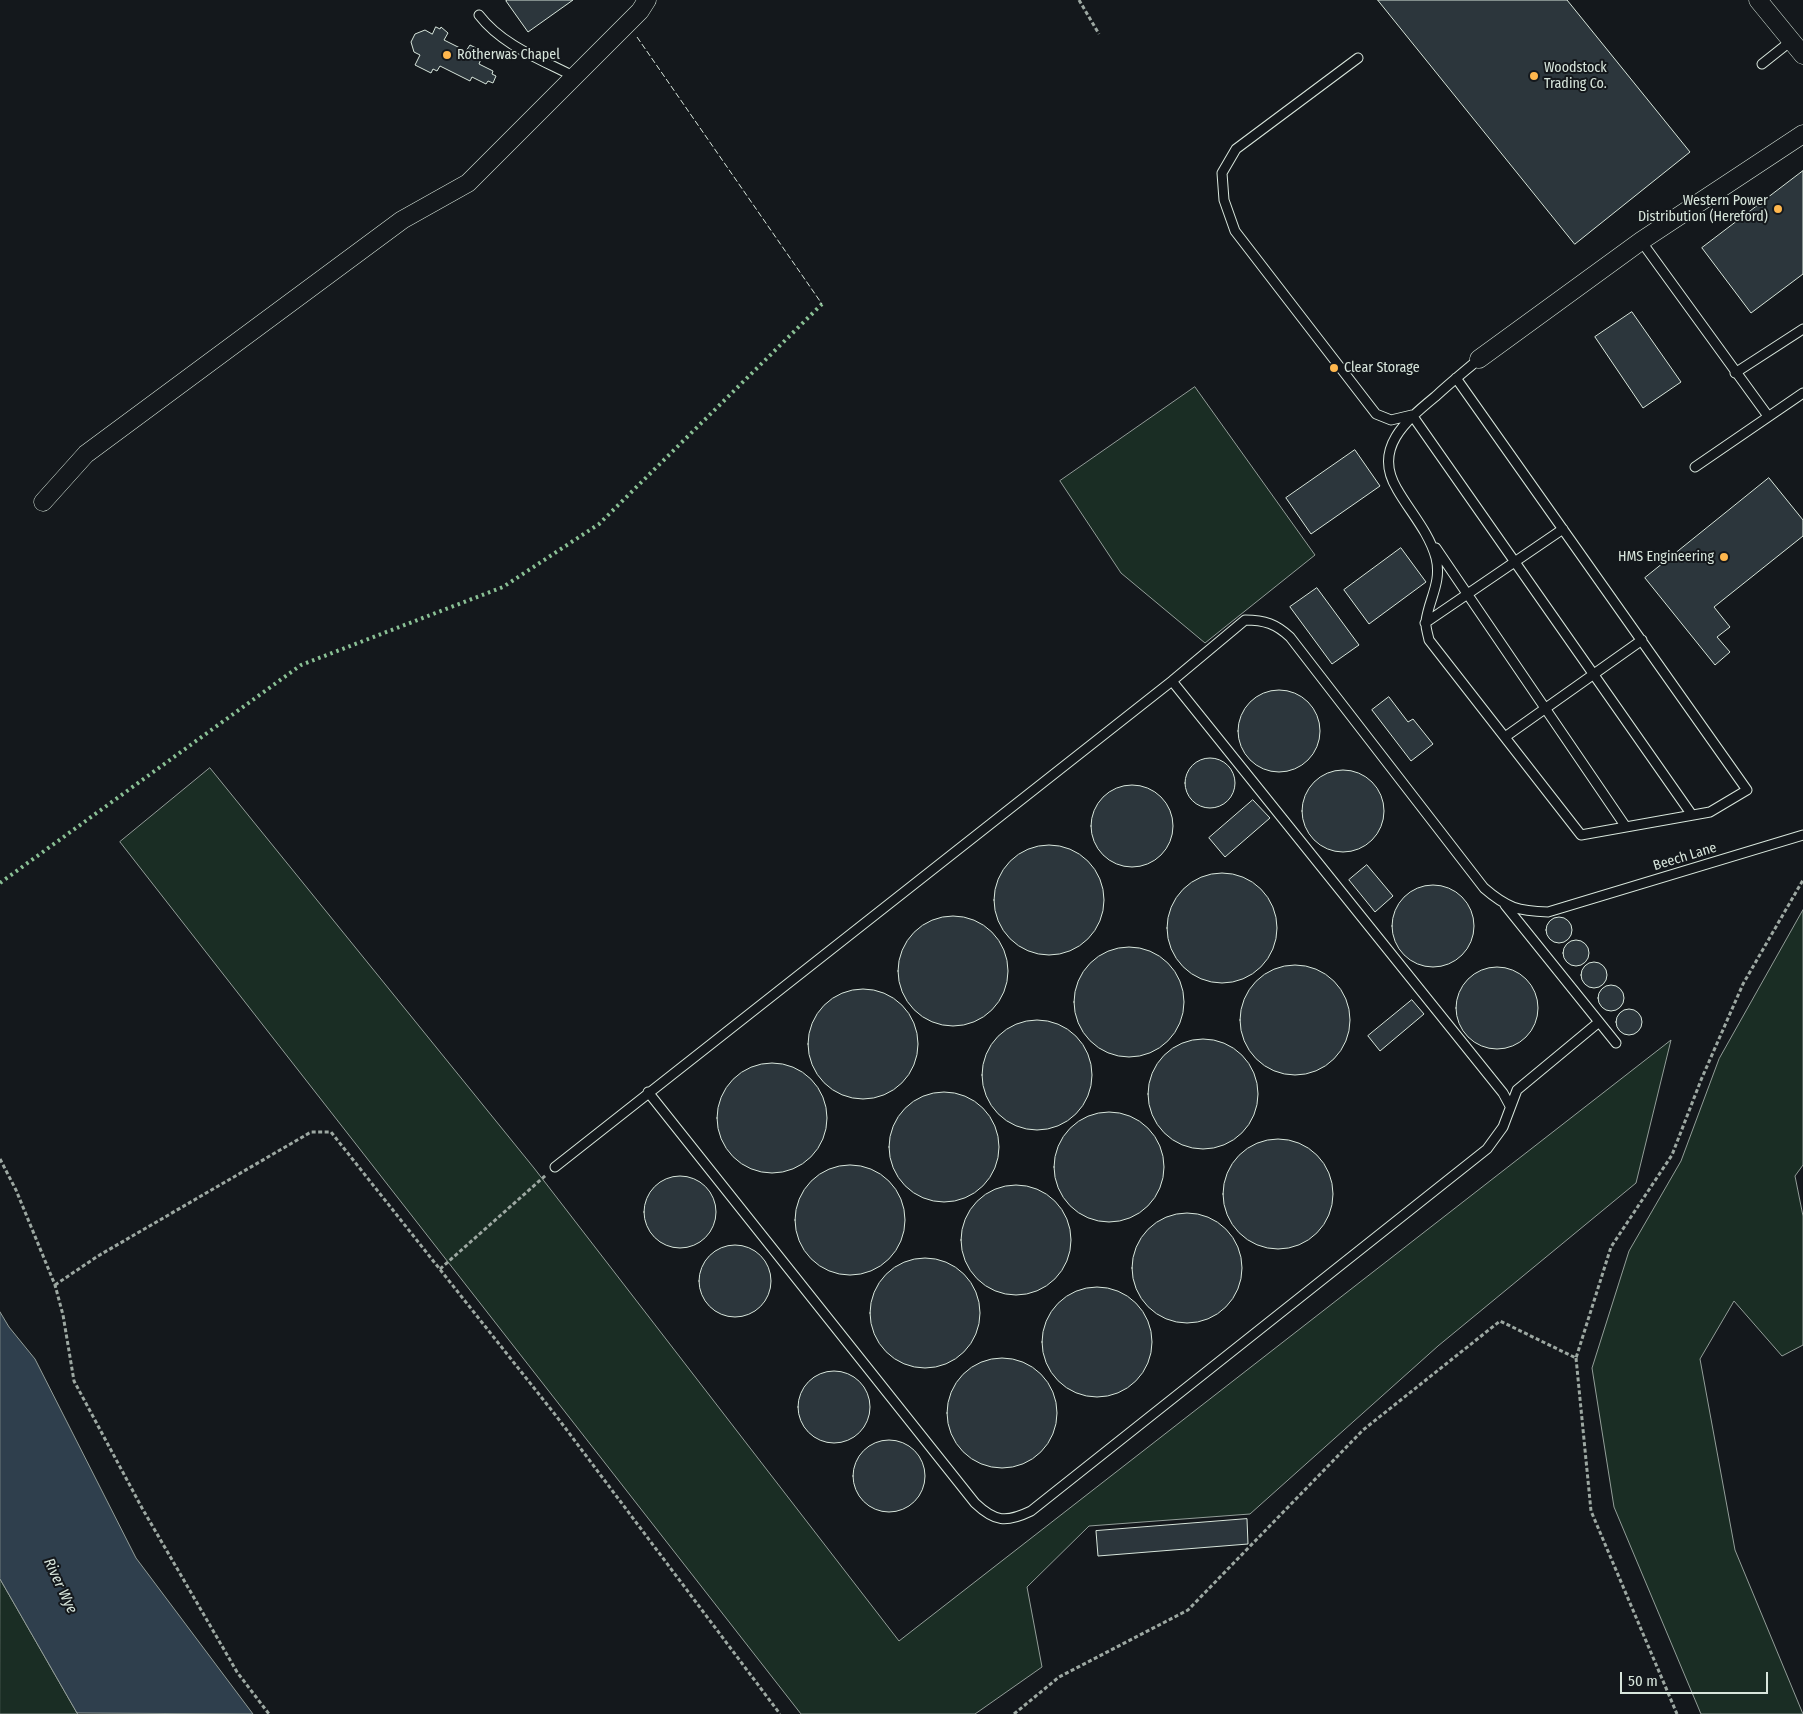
<!DOCTYPE html>
<html>
<head>
<meta charset="utf-8">
<style>
	body { margin:0 }
	#map { position:relative; width:1803px; height:1714px; overflow:hidden; background:#14181c; font-family:"Fira Sans Condensed",sans-serif }
	canvas { display:block }
	.scale { position:absolute; left:1620px; top:1672px; width:148px; height:22px; box-sizing:border-box; border:2px solid #d8e6dc; border-top:0; padding-left:6px; font-size:15px; line-height:18px; white-space:nowrap; color:#d8e6dc; -webkit-text-stroke:4px #14181c; paint-order:stroke }
</style>
</head>
<body>
<div id="map">
<canvas width="1803" height="1714"></canvas>
<div class="scale">50 m</div>
</div>
<script>
const ctx = document.querySelector('canvas').getContext('2d');
ctx.lineJoin = 'round';
function fillPath(path, color) { ctx.fillStyle = color; ctx.fill(path, 'evenodd'); }
function stroke(path, color, width, dash) { ctx.strokeStyle = color; ctx.lineWidth = width; ctx.lineCap = dash ? 'butt' : 'round'; ctx.setLineDash(dash || []); ctx.stroke(path); }
function write(font, color, halo, rows, align = 'center') {
  ctx.font = font + ' "Fira Sans Condensed",sans-serif'; ctx.lineWidth = 4; ctx.setLineDash([]); ctx.textBaseline = 'middle'; ctx.strokeStyle = halo; ctx.fillStyle = color; for (const [text, x, y, turn = 0] of rows) {
    ctx.save(); ctx.translate(x, y); ctx.rotate((+turn || 0) * Math.PI / 180); ctx.textAlign = isNaN(turn) ? turn : align; if (halo) ctx.strokeText(text, 0, 0); ctx.fillText(text, 0, 0); ctx.restore();
  }
}
const green = new Path2D(`
	M1195 387 1315 555 1205 643 1121 573 1060 481Z
	M210 768 534 1168 899 1641 1671 1040 1636 1183 1438 1346 1250 1514 1089 1526 1027 1587 1042 1667 975 1714H801L120 842Z
	M1803 910V1165L1795 1176 1803 1216V1345L1782 1356 1734 1301 1700 1359 1735 1550 1803 1714H1701L1614 1507 1592 1368 1629 1251 1681 1161 1719 1059Z
	M0 1579 77 1713 78 1714H0Z`);
const water = new Path2D(`
	M0 1312 9 1327 35 1359 136 1558 253 1714 77 1713 0 1579Z`);
const building = new Path2D(`
	M508 0H573L528 32 506 1Z
	M1378 0H1567L1690 152 1575 244Z
	M436 27 440 29 441 27 448 33 444 40 466 51 470 45 478 49 475 56 481 59 479 64 493 71 492 74 496 76 493 83 488 81 486 84 472 77 470 81 440 66 437 71 433 69 431 73 415 65 420 55 414 52 411 42 415 34 425 30 432 34Z
	M1803 171V274L1751 313 1702 248Z
	M1632 312 1681 382 1643 408 1595 337Z
	M1355 450 1380 486 1311 534 1286 498Z
	M1769 478 1803 520V536L1714 607 1730 627 1717 637 1730 652 1715 665 1645 578Z
	M1401 548 1426 582 1369 624 1344 590Z
	M1317 588 1359 645 1332 664 1290 607Z
	M1238 731a41 41 0 1 1 82 0a41 41 0 1 1-82 0Z
	M1389 697 1408 722 1413 719 1433 744 1411 761 1372 710Z
	M1185 783a25 25 0 1 1 50 0a25 25 0 1 1-50 0Z
	M1302 811a41 41 0 1 1 82 0a41 41 0 1 1-82 0Z
	M1091 826a41 41 0 1 1 82 0a41 41 0 1 1-82 0Z
	M1253 800 1270 818 1225 857 1209 838Z
	M994 900a55 55 0 1 1 110 0a55 55 0 1 1-110 0Z
	M1367 865 1393 896 1375 912 1349 880Z
	M1167 928a55 55 0 1 1 110 0a55 55 0 1 1-110 0Z
	M1392 926a41 41 0 1 1 82 0a41 41 0 1 1-82 0Z
	M898 971a55 55 0 1 1 110 0a55 55 0 1 1-110 0Z
	M1546 930a13 13 0 1 1 26 0a13 13 0 1 1-26 0Z
	M1563 953a13 13 0 1 1 26 0a13 13 0 1 1-26 0Z
	M1074 1002a55 55 0 1 1 110 0a55 55 0 1 1-110 0Z
	M1581 975a13 13 0 1 1 26 0a13 13 0 1 1-26 0Z
	M1240 1020a55 55 0 1 1 110 0a55 55 0 1 1-110 0Z
	M1456 1008a41 41 0 1 1 82 0a41 41 0 1 1-82 0Z
	M1598 998a13 13 0 1 1 26 0a13 13 0 1 1-26 0Z
	M808 1044a55 55 0 1 1 110 0a55 55 0 1 1-110 0Z
	M1412 1000 1424 1014 1380 1051 1368 1036Z
	M1616 1022a13 13 0 1 1 26 0a13 13 0 1 1-26 0Z
	M982 1075a55 55 0 1 1 110 0a55 55 0 1 1-110 0Z
	M1148 1094a55 55 0 1 1 110 0a55 55 0 1 1-110 0Z
	M717 1118a55 55 0 1 1 110 0a55 55 0 1 1-110 0Z
	M889 1147a55 55 0 1 1 110 0a55 55 0 1 1-110 0Z
	M1054 1167a55 55 0 1 1 110 0a55 55 0 1 1-110 0Z
	M1223 1194a55 55 0 1 1 110 0a55 55 0 1 1-110 0Z
	M795 1220a55 55 0 1 1 110 0a55 55 0 1 1-110 0Z
	M644 1212a36 36 0 1 1 72 0a36 36 0 1 1-72 0Z
	M961 1240a55 55 0 1 1 110 0a55 55 0 1 1-110 0Z
	M1132 1268a55 55 0 1 1 110 0a55 55 0 1 1-110 0Z
	M699 1281a36 36 0 1 1 72 0a36 36 0 1 1-72 0Z
	M870 1313a55 55 0 1 1 110 0a55 55 0 1 1-110 0Z
	M1042 1342a55 55 0 1 1 110 0a55 55 0 1 1-110 0Z
	M947 1413a55 55 0 1 1 110 0a55 55 0 1 1-110 0Z
	M798 1407a36 36 0 1 1 72 0a36 36 0 1 1-72 0Z
	M853 1476a36 36 0 1 1 72 0a36 36 0 1 1-72 0Z
	M1247 1519 1248 1544 1098 1556 1096 1531Z`);
const path = new Path2D(`
	M1079 0 1099 34
	M0 1159 16 1190 55 1285 63 1315 74 1381 142 1508 237 1672 269 1714
	M440 1269 546 1175
	M55 1285 98 1256 311 1132H331L557 1417 780 1714
	M1576 1358 1591 1511 1677 1714
	M1014 1714 1059 1677 1188 1610 1363 1430 1500 1321 1576 1358 1611 1247 1672 1155 1701 1080 1743 984 1803 880`);
const service = new Path2D(`
	M479 15C502 45 540 59 573 76
	M1358 58 1236 149 1222 173 1224 200 1235 231 1376 414 1391 420 1412 415
	M1762 64 1791 41
	M1641 241 1768 416
	M1735 373 1803 329
	M1456 378 1747 790 1710 812 1581 835 1429 640C1428 634 1425 627 1426 621 1429 599 1442 582 1436 558 1429 532 1410 512 1397 489 1372 448 1407 420 1436 396 1450 383 1465 371 1479 359
	M1412 415 1692 815
	M1695 467 1803 393
	M1436 548 1626 827
	M1425 623 1563 529
	M1172 681 1503 1093 1510 1106
	M1505 737 1642 640
	M1505 905 1616 1043
	M648 1092 975 1503C995 1522 1006 1523 1031 1511L1487 1149 1503 1127 1517 1090 1599 1022
	M555 1167 1172 681 1245 620C1265 620 1276 624 1290 637L1484 888C1507 908 1518 911 1548 912L1803 835`);
const minor = new Path2D(`
	M1758 0 1803 55
	M1479 359 1641 241 1803 134
	M43 502 86 454 402 220 468 183 640 11 647 0`);
const hedge = new Path2D(`
	M0 883 301 665 503 587 599 524 822 304`);
const fence = new Path2D(`
	M637 37 822 304`);
const markers = [
	[447,55,5,"#ffb74d"],
	[1534,76,5,"#ffb74d"],
	[1778,209,5,"#ffb74d"],
	[1334,368,5,"#ffb74d"],
	[1724,557,5,"#ffb74d"]
];
const poiNames = [
	["Rotherwas Chapel",457,55],
	["Woodstock",1544,68],
	["Trading Co.",1544,84],
	["Western Power",1768,201,"right"],
	["Distribution (Hereford)",1768,217,"right"],
	["Clear Storage",1344,368],
	["HMS Engineering",1714,557,"right"]
];
const streetNames = [
	["Beech Lane",1685,857,-17]
];
const waterNames = [
	["River Wye",60,1586,65]
];
fillPath(green, '#1a2d24');
stroke(green, '#939e99', 1);
fillPath(water, '#2f3f4d');
stroke(water, '#939e99', 1);
fillPath(building, '#2c363c');
stroke(building, '#d8e6dc', 1);
stroke(service, '#d8e6dc', 11);
stroke(minor, '#d8e6dc', 19);
stroke(path, '#9da8a2', 3, [4, 2.5]);
stroke(service, '#14181c', 9);
stroke(minor, '#14181c', 18);
stroke(hedge, '#8ac095', 4, [2.5, 4]);
stroke(fence, '#d8e6dc', 1, [6, 2.5]);
for (const [x, y, r, color] of markers) { const dot = new Path2D(); dot.arc(x, y, r, 0, 2 * Math.PI); ctx.fillStyle = color; ctx.fill(dot); stroke(dot, '#14181c', 2); }
write('14px', '#d8e6dc', '#14181c', poiNames, 'left');
write('14px', '#d8e6dc', '#14181c', streetNames);
write('italic 15px', '#d8e6dc', '#14181c', waterNames);
</script>
</body>
</html>
